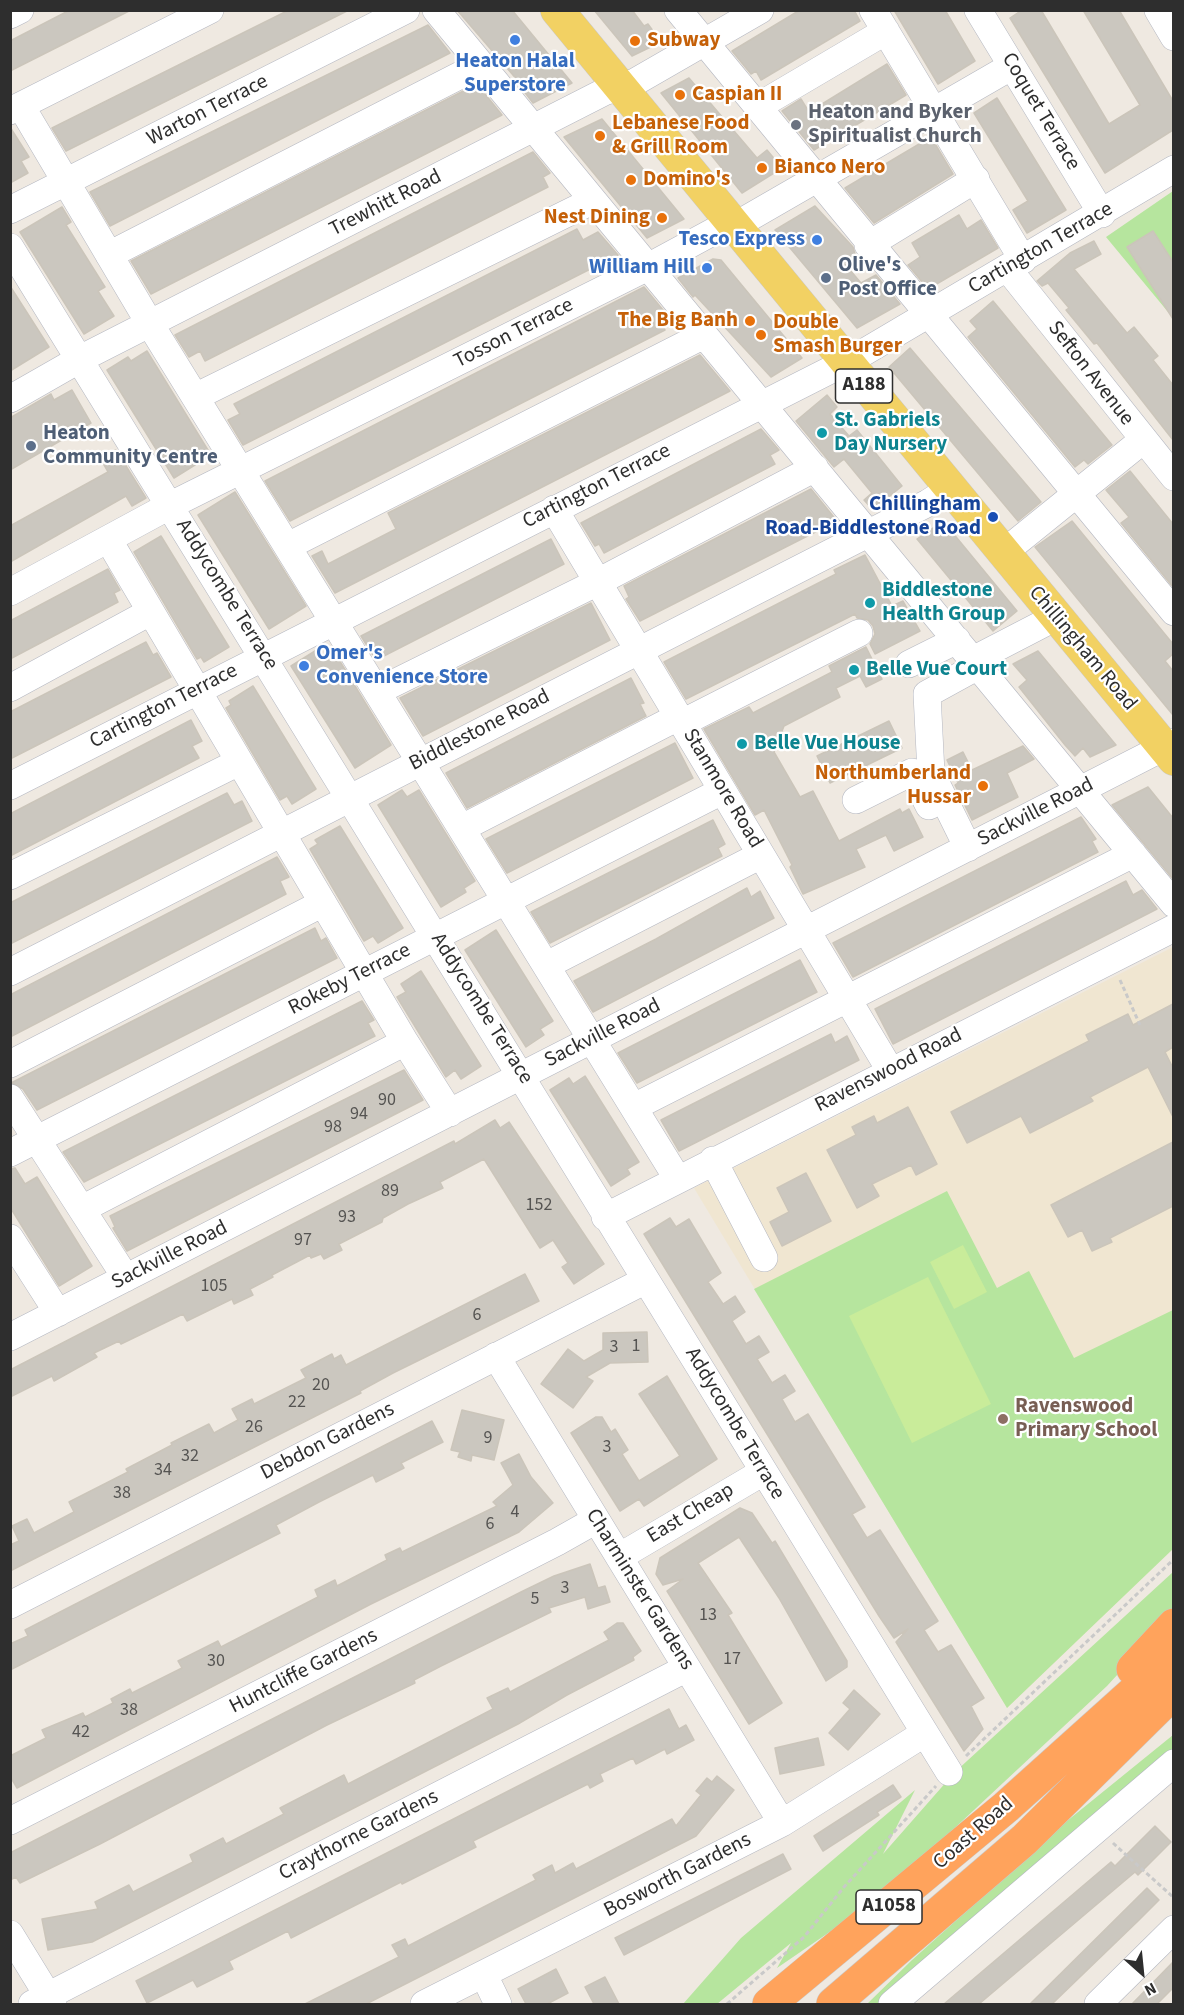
<!DOCTYPE html>
<html>
<head>
<meta charset="utf-8">
<style>
	body { margin:0 }
	#map { position:relative; width:1184px; height:2015px; overflow:hidden; background:#efe9e1; font-family:"Source Sans 3",sans-serif }
	canvas { display:block }
	.frame { position:absolute; inset:0; border:12px solid #2e2e2e; pointer-events:none }
	.north { position:absolute; left:1112px; top:1943px; width:60px; height:60px; -webkit-text-stroke:4px #fff; paint-order:stroke; rotate:153deg; font-size:16px; font-weight:700; line-height:24px; text-align:center; color:#2e2e2e }
	.north::after { content:''; display:block; margin:auto; width:21px; height:27px; background:#2e2e2e; clip-path:polygon(50% 0,100% 100%,50% 72%,0 100%) }
</style>
</head>
<body>
<div id="map">
<canvas width="1184" height="2015"></canvas>
<div class="frame"></div>
<div class="north">N</div>
</div>
<script>
const ctx = document.querySelector('canvas').getContext('2d');
ctx.lineJoin = 'round';
function fillPath(path, color) { ctx.fillStyle = color; ctx.fill(path, 'evenodd'); }
function stroke(path, color, width, dash) { ctx.strokeStyle = color; ctx.lineWidth = width; ctx.lineCap = dash ? 'butt' : 'round'; ctx.setLineDash(dash || []); ctx.stroke(path); }
function write(font, color, halo, rows, align = 'center') {
  ctx.font = font + ' "Source Sans 3",sans-serif'; ctx.lineWidth = 4.5; ctx.setLineDash([]); ctx.textBaseline = 'middle'; ctx.strokeStyle = halo; ctx.fillStyle = color; for (const [text, x, y, turn = 0] of rows) {
    ctx.save(); ctx.translate(x, y); ctx.rotate((+turn || 0) * Math.PI / 180); ctx.textAlign = isNaN(turn) ? turn : align; if (halo) ctx.strokeText(text, 0, 0); ctx.fillText(text, 0, 0); ctx.restore();
  }
}
const education = new Path2D(`
	M1173 947V1549L1007 1708 694 1188Z`);
const green = new Path2D(`
	M1173 191V318L1106 237Z
	M947 1191 997 1288 1029 1271 1074 1358 1173 1310V1549L1007 1708 754 1289Z
	M1173 1572V1614L1107 1686 900 1879 872 1903 777 1968 791 1943 717 2004H683L741 1938 915 1790 883 1854 955 1772Z
	M1173 1735V1752L880 2004H867L912 1960 1067 1821Z`);
const pitch = new Path2D(`
	M963 1245 987 1292 954 1309 930 1262Z
	M928 1277 991 1404 912 1443 849 1316Z`);
const building = new Path2D(`
	M70 10H131L10 71V41Z
	M289 10H349L66 151 52 128Z
	M457 10H512L572 83 533 103 523 90 525 89Z
	M594 10H632L644 26 648 24 661 42 632 56Z
	M800 10H854L860 21 761 80 756 71 751 74 732 51Z
	M894 10H945L975 61 938 84Z
	M1022 10H1041L1109 124 1140 105 1083 10H1119L1173 101V130L1105 173 1010 18Z
	M428 25 450 53 110 226 90 192Z
	M887 64 906 95 814 150 782 111 801 99 809 112Z
	M689 78 757 158 767 150 782 168 742 193 661 93Z
	M477 84 502 115 151 294 131 261Z
	M997 98 1066 210 1027 233 1013 210 1028 201 974 113Z
	M602 119 684 219 647 238 564 137Z
	M10 127 29 157 21 161 28 173 10 183Z
	M931 137 953 174 874 223 845 188Z
	M533 152 550 173 543 177 548 187 205 361 200 351 189 357 175 335Z
	M815 206 853 247 855 254 844 263 861 283 876 275 900 304 857 328 775 230Z
	M62 207 71 222 66 225 105 287 98 291 114 316 84 334 20 232Z
	M959 215 967 229 981 220 998 248 928 289 908 265 920 257 912 243Z
	M577 229 583 240 598 232 618 255 243 445 228 420 240 414 234 404Z
	M1153 231 1173 262V319L1127 247Z
	M1094 241 1101 254 1074 269 1127 333 1134 327 1158 356 1153 360 1173 385V440L1097 343 1094 344 1066 310 1069 308 1048 283 1042 286 1037 281 1070 253Z
	M713 259 721 260 802 358 771 377 695 295 693 297 678 278Z
	M10 286 49 347 10 371Z
	M644 287 663 310 657 313 665 330 290 521 265 481Z
	M993 301 1112 445 1088 464 1084 460 1075 467 968 337 977 329 970 321Z
	M910 348 1041 502 1018 521 889 367Z
	M147 351 211 455 174 478 107 370 128 357 131 361Z
	M700 355 730 391 335 593 312 556 322 551 328 564 396 529 388 513Z
	M72 390 91 423 10 470V418L51 394 54 400Z
	M827 395 837 407 830 414 849 436 857 430 902 486 873 510 864 500 872 493 844 459 834 467 796 421Z
	M761 429 779 450 770 455 775 464 604 553 599 544 595 546 581 523Z
	M116 450 146 498 132 506 126 496 10 562V526L108 472 100 458Z
	M1130 471 1173 524V587L1121 523 1129 517 1106 490Z
	M811 489 837 521 640 621 626 599 629 597 624 586Z
	M235 492 306 606 269 629 198 515Z
	M943 521 1017 611 993 631 917 539Z
	M1072 521 1173 644V654L1165 661 1173 671V715L1035 547Z
	M161 536 229 647 204 662 201 657 197 659 134 552Z
	M551 539 564 564 376 660 361 636Z
	M865 555 892 606 903 601 920 631 875 654 870 644 875 634 873 626 868 620 857 618 855 614 686 699 664 662 836 574 834 570Z
	M108 569 120 590 114 593 118 602 10 659V621Z
	M591 603 610 640 423 736 400 698Z
	M146 642 153 655 157 653 171 677 10 759V712Z
	M866 647 882 679 866 687 860 676 836 688 840 697 784 726 774 752 800 797 813 791 839 841 900 809 902 813 909 809 923 837 894 851 886 835 856 849 865 867 803 894 790 867 792 865 764 810 755 815 704 729 749 707 753 713 832 672 829 666Z
	M333 650 391 745 355 768 291 666 315 651 320 658Z
	M1038 651 1116 745 1090 757 1083 748 1075 756 1065 745 1019 687 1027 680 1013 664Z
	M631 678 644 703 640 704 646 716 467 808 446 773Z
	M253 686 316 789 292 804 287 796 280 800 226 708 231 705 229 701Z
	M191 720 202 741 192 746 199 758 10 856V814Z
	M889 721 902 748 830 783 817 756Z
	M675 743 693 778 507 873 486 839Z
	M1023 746 1034 759 1007 773 1018 797 972 820 955 785 958 783 947 760 963 752 972 770Z
	M1148 787 1173 818V879L1112 805Z
	M402 790 407 797 419 790 475 881 464 888 466 892 441 907 378 805Z
	M227 793 234 805 242 801 252 821 10 944V903Z
	M1081 817 1096 839 1092 841 1098 852 853 977 833 943Z
	M713 820 725 844 718 848 722 856 550 943 531 912Z
	M340 826 403 928 378 943 373 936 364 941 310 849 318 844 315 840Z
	M277 857 289 877 280 881 286 894 10 1037V995Z
	M1126 881 1133 895 1142 890 1157 909 893 1044 875 1009Z
	M747 888 751 897 760 891 774 918 593 1012 574 981 656 939Z
	M315 928 321 941 326 938 337 958 37 1110 23 1089 11 1083Z
	M496 930 553 1021 540 1029 544 1035 526 1047 465 950Z
	M800 960 817 992 637 1083 618 1053Z
	M421 971 481 1066 461 1079 455 1070 446 1077 397 997 406 992 401 984Z
	M362 1001 374 1020 368 1023 375 1036 84 1182 63 1152Z
	M1173 1004V1047L1165 1052 1173 1068V1117L1148 1067 1090 1097 1093 1101 1030 1133 1021 1116 967 1143 951 1112 1089 1041 1086 1035 1128 1014 1133 1025Z
	M831 1034 835 1043 847 1036 859 1060 679 1151 661 1120Z
	M404 1070 423 1100 127 1251 113 1228 115 1227 110 1216Z
	M585 1076 639 1162 627 1169 630 1174 611 1186 550 1090 569 1078 573 1084Z
	M908 1107 937 1164 916 1175 911 1165 872 1184 879 1196 857 1208 827 1150 856 1135 852 1127 874 1116 877 1123Z
	M495 1120 500 1128 509 1122 604 1264 574 1284 562 1267 568 1263 553 1240 540 1248 484 1159 440 1182 443 1188 408 1204 383 1218 382 1222 339 1244 342 1250 324 1259 321 1254 311 1258 310 1255 272 1275 273 1277 250 1289 253 1295 234 1304 232 1299 187 1321 183 1314 121 1344 119 1341 94 1353 97 1357 54 1381 52 1376 10 1397V1370L454 1141 455 1144Z
	M1173 1142V1206L1110 1238 1112 1242 1092 1251 1082 1230 1068 1237 1051 1205Z
	M15 1168 25 1184 37 1177 92 1266 59 1286 10 1207V1169Z
	M806 1173 831 1221 782 1246 770 1222 789 1212 777 1188Z
	M670 1218 676 1227 689 1219 721 1273 708 1282 723 1304 735 1296 745 1312 732 1321 746 1344 759 1336 769 1352 757 1359 772 1383 785 1375 795 1391 782 1399 795 1422 808 1414 865 1507 852 1514 867 1538 880 1530 938 1621 924 1630 938 1652 951 1645 984 1698 971 1706 983 1729 964 1751 896 1642 908 1629 894 1638 879 1616 644 1234Z
	M525 1274 539 1301 393 1373 360 1391 361 1393 10 1571V1545L19 1541 12 1526 27 1519 34 1533 74 1512 69 1502 128 1472 126 1469 172 1445 171 1443 209 1424 214 1433 238 1420 232 1409 252 1399 254 1404 306 1378 301 1370 332 1354 334 1359 341 1355 346 1365Z
	M647 1332 648 1362 610 1363 586 1377 593 1381 573 1408 541 1384 568 1349 584 1361 603 1350V1333Z
	M667 1376 717 1459 644 1506 639 1499 620 1511 571 1433 596 1417H602L611 1432 615 1429 628 1450 622 1454 639 1481 680 1456 639 1394Z
	M462 1410 504 1420 494 1460 472 1455 471 1461 458 1457 460 1452 451 1450Z
	M432 1421 443 1442 401 1463 404 1468 376 1482 373 1475 319 1502 276 1525 280 1533 10 1670V1644L28 1636 25 1630Z
	M519 1454 531 1477 553 1503 519 1532 371 1604 17 1788 10 1776V1756L46 1738 42 1730 83 1713 85 1717 113 1703 111 1699 130 1689 132 1693 182 1668 178 1661 218 1641 221 1647 318 1597 315 1590 335 1580 337 1586 387 1560 385 1555 400 1548 402 1552 497 1506 493 1502 513 1485 501 1463Z
	M740 1508 752 1513 772 1543 775 1541 847 1661V1667L826 1681 779 1598 739 1537 698 1563 732 1613 728 1615 782 1703 749 1724 667 1591 683 1579 663 1585 656 1574 660 1558Z
	M590 1564 598 1588 605 1586 610 1602 588 1609 585 1597 549 1608 551 1612 441 1666 414 1680 415 1683 327 1725 100 1844 20 1883 16 1877 10 1880V1853L521 1592 554 1576Z
	M617 1623H623L641 1651 633 1657 634 1660 567 1695 518 1724 92 1942 48 1950 42 1919 98 1909 95 1902 129 1885 133 1892 193 1862 190 1855 223 1838 226 1844 284 1814 280 1808 344 1775 348 1784 439 1737 493 1709 487 1698 508 1688 510 1692 609 1640 604 1632Z
	M854 1690 880 1714 848 1750 829 1733 850 1709 843 1703Z
	M669 1709 679 1729 686 1725 694 1740 667 1754 665 1749 636 1764 633 1758 600 1774 603 1781 590 1788 588 1784 491 1832 473 1841 476 1847 402 1884 401 1882 291 1938 288 1931 229 1961 233 1969 197 1987 193 1980 147 2003 136 1981Z
	M818 1738 824 1765 780 1774 775 1748Z
	M717 1776 734 1790 696 1836 366 2004H305L399 1957 392 1945 405 1939 408 1946 536 1880 533 1875 552 1865 555 1873 573 1863 576 1869 672 1819 676 1826 701 1795 696 1791 707 1778 712 1782Z
	M893 1785 901 1797 877 1812 879 1815 823 1851 814 1836Z
	M1155 1826 1171 1842 1138 1875 1135 1872 979 2004H944L1111 1862 1115 1866Z
	M783 1854 791 1869 624 1955 615 1938Z
	M1147 1888 1159 1900 1138 1921 1052 2004H1030Z
	M1173 1962V1988L1157 2004H1132Z
	M556 1969 568 1993 547 2004H526L518 1989Z
	M605 1977 619 2004H594L585 1987Z`);
const path = new Path2D(`
	M1120 980 1140 1025
	M966 1756 1174 1559
	M1113 1843 1174 1898
	M727 2004 804 1937 844 1887 936 1786`);
const minor = new Path2D(`
	M436 10 1174 904
	M678 10 1174 612
	M873 10 1023 260
	M978 10 1102 214
	M1158 10 1174 37
	M10 15 20 10
	M21 106 150 324 677 1178
	M757 107 886 31
	M10 111 210 10
	M10 210 406 10
	M868 245 976 179
	M10 247 949 1772
	M109 255 480 65
	M1008 269 1174 477
	M195 397 592 201
	M10 399 80 359 604 92 635 82 760 10
	M554 509 890 1070
	M108 539 405 1042 450 1113
	M288 546 704 335
	M1003 553 1143 440
	M10 592 171 505 648 267 720 228 745 220 1012 66
	M973 660 1056 617
	M909 664 957 640
	M10 688 150 612
	M378 691 598 582 815 468
	M682 723 859 633
	M10 786 856 357 1174 169
	M856 800 912 772 929 806
	M462 828 678 717
	M968 848 931 773 927 694 978 666
	M10 876 239 762
	M547 965 761 855
	M10 972 928 503 950 489
	M10 1064 323 903
	M10 1098 126 1278
	M634 1107 1133 854
	M10 1153 722 791
	M713 1160 764 1258
	M82 1209 405 1042
	M605 1217 1174 928
	M10 1238 58 1313
	M10 1337 1174 742
	M496 1356 782 1823
	M619 1557 763 1472
	M10 1605 646 1280
	M10 1821 557 1542 596 1520
	M10 1934 53 2004
	M484 1975 498 2004
	M32 2004 687 1668
	M424 2004 782 1823 925 1733
	M892 2004 1174 1763
	M1098 2004 1174 1929`);
const major = new Path2D(`
	M557 10 1174 759`);
const highway = new Path2D(`
	M1133 1669 1174 1625
	M769 2004 1006 1807 1174 1656
	M833 2004 1024 1840 1174 1692`);
const markers = [
	[515,40,6,"#3f7fe0"],
	[635,41,6,"#e8710a"],
	[680,95,6,"#e8710a"],
	[796,125,6,"#6b7280"],
	[600,136,6,"#e8710a"],
	[762,168,6,"#e8710a"],
	[631,180,6,"#e8710a"],
	[662,218,6,"#e8710a"],
	[817,240,6,"#3f7fe0"],
	[707,268,6,"#3f7fe0"],
	[826,278,6,"#5c6f8a"],
	[750,321,6,"#e8710a"],
	[761,335,6,"#e8710a"],
	[822,433,6,"#0f9aa8"],
	[31,446,6,"#5c6f8a"],
	[993,517,6,"#1a4fb4"],
	[870,603,6,"#0f9aa8"],
	[304,666,6,"#3f7fe0"],
	[854,670,6,"#0f9aa8"],
	[742,744,6,"#0f9aa8"],
	[983,786,6,"#e8710a"],
	[1003,1419,6,"#8d6e63"]
];
const numberNames = [
	["90",387,1101],
	["94",359,1115],
	["98",333,1128],
	["89",390,1192],
	["152",539,1206],
	["93",347,1218],
	["97",303,1241],
	["105",214,1287],
	["6",477,1316],
	["1",636,1347],
	["3",614,1348],
	["20",321,1386],
	["22",297,1403],
	["26",254,1428],
	["9",488,1439],
	["3",607,1448],
	["32",190,1457],
	["34",163,1471],
	["38",122,1494],
	["4",515,1513],
	["6",490,1525],
	["3",565,1589],
	["5",535,1600],
	["13",708,1616],
	["17",732,1660],
	["30",216,1662],
	["38",129,1711],
	["42",81,1733]
];
const shields = [
	[864,386,57],
	[889,1907,66]
];
const shieldNames = [
	["A188",864,386],
	["A1058",889,1907]
];
const foodNames = [
	["Subway",647,41],
	["Caspian II",692,95],
	["Lebanese Food",612,124],
	["& Grill Room",612,148],
	["Bianco Nero",774,168],
	["Domino's",643,180],
	["Nest Dining",650,218,"right"],
	["The Big Banh",738,321,"right"],
	["Double",773,323],
	["Smash Burger",773,347],
	["Northumberland",971,774,"right"],
	["Hussar",971,798,"right"]
];
const shopNames = [
	["Heaton Halal",515,62,"center"],
	["Superstore",515,86,"center"],
	["Tesco Express",805,240],
	["William Hill",695,268],
	["Omer's",316,654,"left"],
	["Convenience Store",316,678,"left"]
];
const streetNames = [
	["Warton Terrace",208,111,-27],
	["Coquet Terrace",1040,112,59],
	["Trewhitt Road",386,204,-27],
	["Cartington Terrace",1041,249,-30],
	["Tosson Terrace",514,334,-27],
	["Sefton Avenue",1090,374,52],
	["Cartington Terrace",597,487,-27],
	["Addycombe Terrace",226,595,58],
	["Chillingham Road",1082,649,50],
	["Cartington Terrace",164,707,-27],
	["Biddlestone Road",480,731,-27],
	["Stanmore Road",722,789,59],
	["Sackville Road",1036,813,-27],
	["Rokeby Terrace",350,980,-27],
	["Addycombe Terrace",481,1009,58],
	["Sackville Road",603,1034,-27],
	["Ravenswood Road",889,1071,-27],
	["Sackville Road",170,1256,-27],
	["Addycombe Terrace",734,1424,59],
	["Debdon Gardens",328,1442,-27],
	["East Cheap",691,1514,-31],
	["Charminster Gardens",639,1590,58],
	["Huntcliffe Gardens",304,1672,-27],
	["Coast Road",974,1834,-41],
	["Craythorne Gardens",359,1836,-27],
	["Bosworth Gardens",678,1876,-27]
];
const worshipNames = [
	["Heaton and Byker",808,113],
	["Spiritualist Church",808,137]
];
const serviceNames = [
	["Olive's",838,266],
	["Post Office",838,290],
	["Heaton",43,434],
	["Community Centre",43,458]
];
const cultureNames = [
	["St. Gabriels",834,421],
	["Day Nursery",834,445],
	["Biddlestone",882,591],
	["Health Group",882,615],
	["Belle Vue Court",866,670],
	["Belle Vue House",754,744]
];
const transitNames = [
	["Chillingham",981,505],
	["Road-Biddlestone Road",981,529]
];
const educationNames = [
	["Ravenswood",1015,1407],
	["Primary School",1015,1431]
];
fillPath(education, '#f0e6d1');
fillPath(green, '#b6e59e');
fillPath(pitch, '#c9ec9a');
fillPath(building, '#cbc7bf');
stroke(building, '#cbc5ba', 1.5);
stroke(minor, '#b4b7c1', 28);
stroke(major, '#c9c9c9', 34);
stroke(highway, '#c9c9c9', 34);
stroke(path, '#c9c9c9', 3, [4.5, 3]);
stroke(minor, '#fff', 27);
stroke(major, '#f2d163', 33);
stroke(highway, '#ffa35c', 33);
for (const [x, y, r, color] of markers) { const dot = new Path2D(); dot.arc(x, y, r, 0, 2 * Math.PI); ctx.fillStyle = color; ctx.fill(dot); stroke(dot, '#fff', 2); }
write('18px', '#555452', null, numberNames);
for (const [x, y, w] of shields) { const box = new Path2D(); box.roundRect(x - w / 2, y - 17, w, 34, 4.5); ctx.fillStyle = '#fff'; ctx.fill(box); stroke(box, '#2e2e2e', 1.5); }
write('bold 20px', '#2e2e2e', null, shieldNames);
write('bold 21px', '#c56008', '#fff', foodNames, 'left');
write('bold 21px', '#366cbe', '#fff', shopNames, 'right');
write('21px', '#2e2e2e', '#fff', streetNames);
write('bold 21px', '#5b616d', '#fff', worshipNames, 'left');
write('bold 21px', '#4e5e75', '#fff', serviceNames, 'left');
write('bold 21px', '#0d838f', '#fff', cultureNames, 'left');
write('bold 21px', '#164399', '#fff', transitNames, 'right');
write('bold 21px', '#785e54', '#fff', educationNames, 'left');
</script>
</body>
</html>
